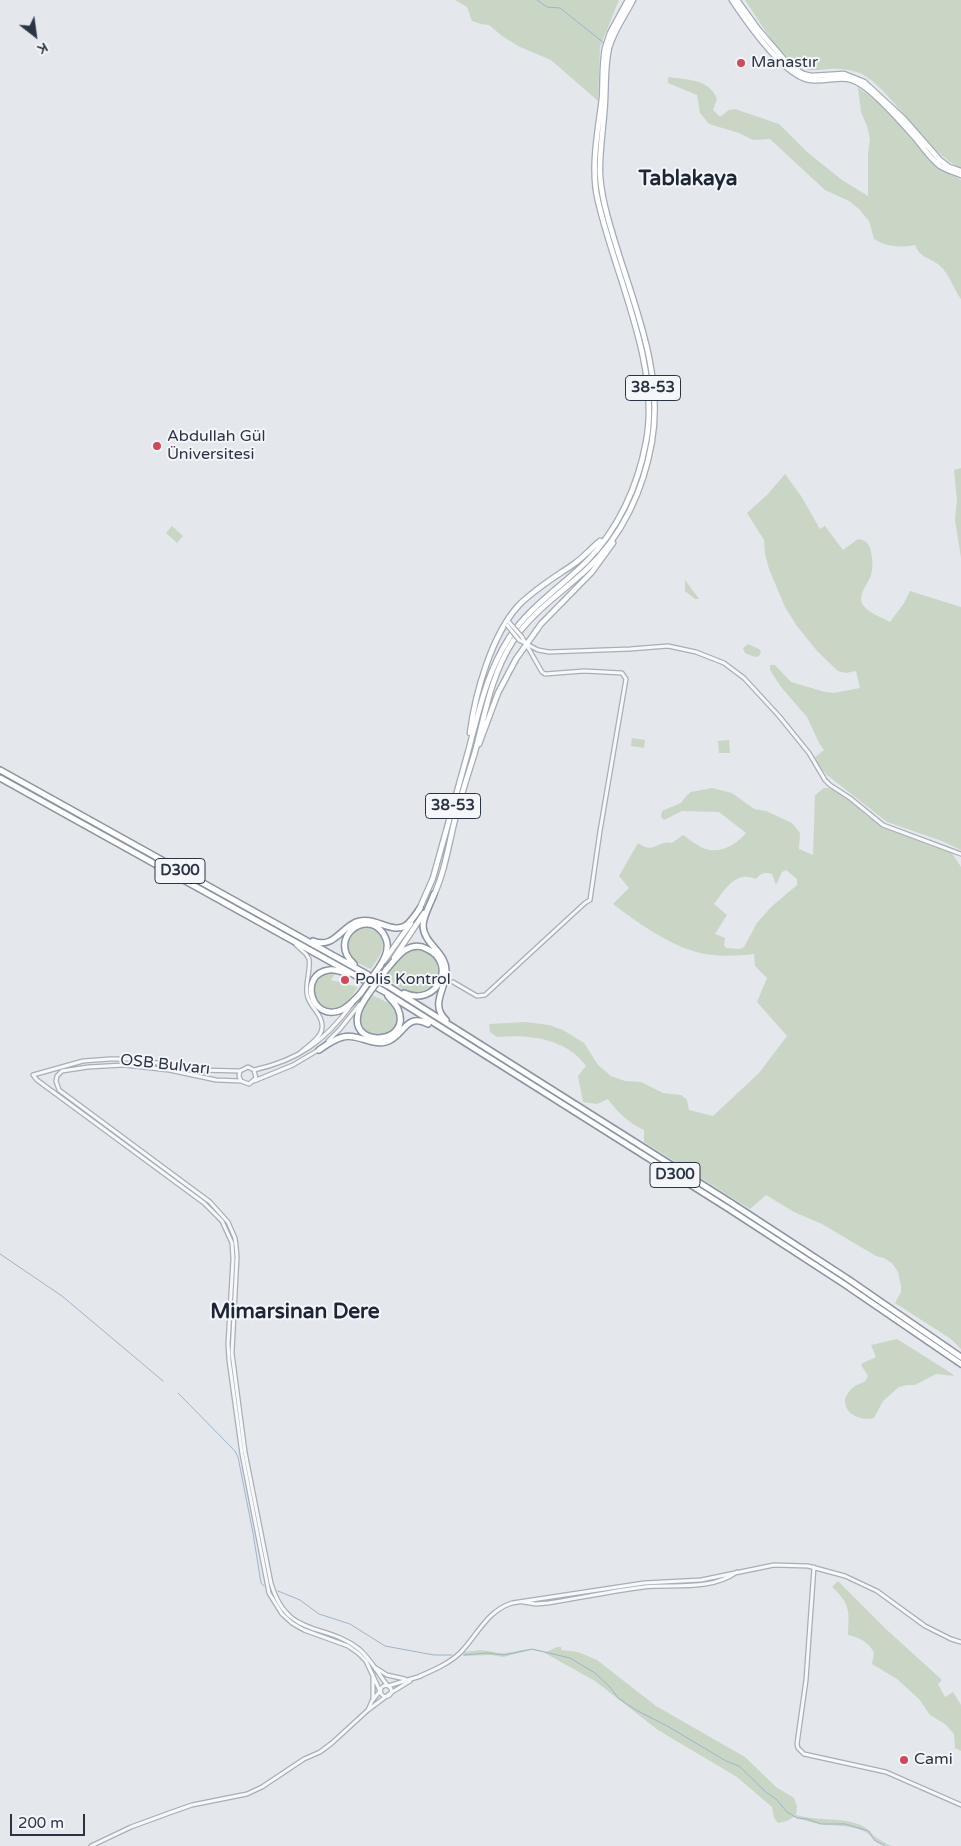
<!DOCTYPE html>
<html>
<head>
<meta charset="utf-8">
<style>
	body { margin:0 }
	#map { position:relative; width:961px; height:1846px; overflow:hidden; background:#e4e7ec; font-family:"Varela Round",sans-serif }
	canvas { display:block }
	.north { position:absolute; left:10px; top:10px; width:50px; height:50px; -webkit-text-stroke:4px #f4f6f9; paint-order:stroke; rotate:150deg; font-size:14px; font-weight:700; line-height:20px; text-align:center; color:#2b3445 }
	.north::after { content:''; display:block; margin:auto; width:18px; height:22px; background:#2b3445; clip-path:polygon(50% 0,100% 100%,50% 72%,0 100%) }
	.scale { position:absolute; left:10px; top:1814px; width:75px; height:22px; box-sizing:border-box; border:2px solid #2b3445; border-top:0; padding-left:6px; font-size:15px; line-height:18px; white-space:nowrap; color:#2b3445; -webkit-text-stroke:4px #f4f6f9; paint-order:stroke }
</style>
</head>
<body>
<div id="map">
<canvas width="961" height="1846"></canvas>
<div class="north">K</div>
<div class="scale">200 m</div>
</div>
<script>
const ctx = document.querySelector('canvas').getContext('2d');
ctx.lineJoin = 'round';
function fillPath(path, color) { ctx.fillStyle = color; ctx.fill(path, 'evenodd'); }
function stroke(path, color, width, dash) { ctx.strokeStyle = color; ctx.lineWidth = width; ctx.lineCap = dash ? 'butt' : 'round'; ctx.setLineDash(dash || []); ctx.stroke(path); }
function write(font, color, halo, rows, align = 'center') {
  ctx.font = font + ' "Varela Round",sans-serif'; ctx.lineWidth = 4; ctx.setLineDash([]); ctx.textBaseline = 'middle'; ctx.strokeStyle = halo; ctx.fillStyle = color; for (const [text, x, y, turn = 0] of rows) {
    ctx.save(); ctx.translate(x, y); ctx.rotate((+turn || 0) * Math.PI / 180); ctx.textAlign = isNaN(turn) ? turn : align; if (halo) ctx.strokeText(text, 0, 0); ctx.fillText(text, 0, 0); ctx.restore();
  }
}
const green = new Path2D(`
	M455 0H619L600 47 598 101 551 60 520 47 502 36 489 25 481 24 472 21 467 7Z
	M745 0H961V169C924 148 903 107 871 80 860 71 845 68 831 69 823 69 817 71 809 70 782 64 759 20 745 0Z
	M668 77C686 80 709 78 717 99L713 110 719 116H721L729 110 735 109 779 124 807 152 842 180 868 196V153L870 139 867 126 861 112 858 87 880 104 935 164 961 180V299C953 288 949 273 939 265 929 257 920 258 915 245 900 248 887 247 874 239L869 221 859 209 849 201 825 190 770 139 753 140 739 133 709 124 700 113 697 95 668 83Z
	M961 468V558L955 520 957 500 954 470Z
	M785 474 801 496 820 529 825 526 843 550 858 539C866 540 870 544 871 552 873 560 873 568 871 575 868 584 857 595 863 605 869 614 882 617 890 622L904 603 910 591 961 607V850L942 841 887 822 827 775 820 767 815 757 824 750 819 743 807 717 781 687 770 670V665H775L791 682 825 692 834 693 860 688 856 671 846 673 838 671 818 652 797 626 785 607 769 569 765 554 764 540 747 513 768 494Z
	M172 526 183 536 177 543 166 533Z
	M685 580 699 599H695L685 591Z
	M748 644 759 649 761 652 759 656 755 657 745 653 743 648Z
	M632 738 645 740 644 748 631 746Z
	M729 740 730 753H719L718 741Z
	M712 788 732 793 754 809 766 811 792 823 800 833 799 849 813 855 815 795 824 788H829L841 793 867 816 883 827 952 853 961 867V1349L951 1339 895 1303 901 1292V1286L898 1272 892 1263 884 1258 876 1256 822 1224 794 1212 766 1195 750 1209 644 1142V1130C630 1124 616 1111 608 1099L597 1104 583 1102 578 1076 586 1066C567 1038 527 1034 497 1037L490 1032 489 1024 526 1022 549 1025 563 1030 584 1043 598 1065 611 1076 625 1081 641 1082 663 1093 681 1095 687 1100 689 1110 713 1116 759 1073 787 1036 757 1002 767 978 755 966 754 954C735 956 715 957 696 952 666 943 638 923 613 904L629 888 619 876 638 843C654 855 658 840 672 843L683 835C689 839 696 845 703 848 719 855 736 845 746 833L719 812 682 811 664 820 661 817 662 811 681 803 687 795 691 792ZM786 870 797 879V885L771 907 757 923 744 947 740 949 726 948 724 945 725 938 715 934 727 915 714 904C725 890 735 870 756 879 760 873 765 872 772 874L776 885 782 872Z
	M366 927 379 933C388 947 379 957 371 969 365 966 358 964 353 959 340 946 350 929 366 927Z
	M414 950C453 950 439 1004 410 993 401 990 392 981 384 976L401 955Z
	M329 972H336L331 980 358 987 348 1001 335 1010C311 1010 307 980 329 972Z
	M372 995 395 1006C402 1026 396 1033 376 1037 354 1025 359 1013 372 995Z
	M897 1339 951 1373 954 1376 936 1374 915 1385H907L899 1387 883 1401 874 1418C861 1421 844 1415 845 1399 847 1394 851 1388 855 1386 861 1382 865 1384 868 1376L861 1365 863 1363 876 1357 871 1345Z
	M838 1581 887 1630 942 1680 938 1684 945 1697 953 1692 961 1705V1751L955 1748 954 1734 945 1724 930 1715 919 1699 897 1679 872 1664 874 1653C870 1643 859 1637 848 1635 849 1612 851 1604 832 1587Z
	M557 1647H561V1650L578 1652 597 1660 656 1706 745 1757 776 1787 794 1798 797 1806 796 1815C816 1821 838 1817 858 1824 867 1827 870 1833 877 1838 881 1841 886 1843 891 1846 873 1846 875 1835 861 1830 848 1825 835 1826 821 1824 812 1823 803 1820 794 1817L787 1821 778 1823 774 1818 772 1807 737 1777 658 1730 595 1681 543 1652 531 1650 503 1657 491 1655 463 1656 464 1652C472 1651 480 1649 488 1651 492 1651 496 1653 500 1653 519 1653 525 1645 546 1652Z`);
const stream = new Path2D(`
	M537 0 547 7 560 8 604 43
	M0 1254 62 1296 163 1381
	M178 1393 235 1451 238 1457 253 1533 261 1583 264 1586
	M278 1591 300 1600 319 1614 350 1624 385 1646 434 1655H452
	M464 1655 487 1653 504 1655 532 1649 570 1658 595 1673 610 1687 618 1698 636 1710 669 1727 726 1761 739 1766 767 1793 776 1799 787 1812 797 1818 807 1819 821 1824H845L869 1831 874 1840 885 1846`);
const tertiary = new Path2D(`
	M519 640 538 650 549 652 630 649 668 646 696 652 724 663 744 678 779 716 809 753 825 780 830 785 850 798 883 825 961 854
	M296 945 306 954 309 959C311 971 305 982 307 994 308 1001 312 1006 316 1011 331 1031 316 1040 301 1052
	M453 982 477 996 485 995 585 903 590 900 600 831 626 679 622 673 584 671 545 674 542 672 522 637
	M352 1004C325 1041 299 1060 254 1070L248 1067 240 1071 198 1070 134 1059H110L83 1061 33 1075 37 1080 204 1203 222 1221 232 1243 233 1259 228 1344 229 1360 242 1454 269 1593 282 1614 292 1623 304 1630 348 1646 358 1653 366 1661 380 1691 372 1701 368 1710
	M328 1041 340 1029 360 1004
	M240 1071 239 1076 241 1081 249 1084 256 1078 254 1070
	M241 1081 216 1080 169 1070 124 1065 88 1067 62 1071 57 1076 56 1081 59 1090 210 1202 228 1222 235 1238 236 1245 237 1257 232 1353 245 1452 271 1583C287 1639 325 1622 359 1649 371 1659 378 1674 388 1686L421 1676
	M254 1081 293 1065 320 1049
	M814 1567 806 1680 797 1744 798 1748 804 1754 886 1772 961 1805
	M523 1602 536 1604 548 1603C580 1598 612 1591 644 1587 675 1584 710 1591 737 1572
	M376 1668 387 1675 405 1679
	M373 1675V1699
	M420 1676C434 1670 450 1663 461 1652 478 1634 487 1611 512 1603L644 1583 701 1580 774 1565 808 1566 845 1576 877 1591 925 1626 951 1639 961 1642
	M380.5 1691a5.5 5.5 0 1 1 11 0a5.5 5.5 0 1 1-11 0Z
	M389 1694 410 1681
	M91 1846 131 1827 172 1812 192 1805 247 1794 262 1787 304 1759 320 1752 332 1743 368 1710 388 1695`);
const primary = new Path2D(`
	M732 0C746 21 785 78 811 80 834 82 844 71 866 88 885 103 901 122 917 140 924 149 931 159 940 166 946 170 954 172 961 175
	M737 0 758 29 787 63 803 74 811 76 844 74 864 82 904 119 940 160 949 167 961 171
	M470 733C475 693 492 634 519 605 536 588 555 577 574 564 584 557 591 548 600 541
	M479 744 498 693 516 659 541 624 592 572 613 543
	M433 897C443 876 447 854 452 832 458 804 467 778 475 752 485 714 491 675 513 641 531 613 561 593 586 570 622 537 644 489 652 441 665 365 627 290 608 218 604 204 601 189 600 175 599 151 604 125 605 101 606 84 605 65 609 48 614 30 625 16 633 0
	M419 910 433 878C445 836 456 794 468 752 479 711 486 674 509 638 529 607 561 587 586 562 618 530 638 486 646 442 661 365 615 276 598 201 590 168 598 131 602 98 603 81 602 64 605 48L610 33 628 0
	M394 958 424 913
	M384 961 411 923`);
const trunk = new Path2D(`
	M0 770 388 986 730 1202 848 1279 961 1357
	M0 778 385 992 729 1209 844 1284 961 1364
	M434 894C431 903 423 916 423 926 424 945 448 953 446 973 445 990 430 1005 446 1020
	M313 941C333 949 340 929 356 922 373 915 391 934 405 926 411 922 416 914 420 908
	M354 964C327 940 365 908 383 933 386 938 388 943 387 948 387 954 383 961 380 966
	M386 970C392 963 398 955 405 950 412 946 420 945 427 949 458 963 437 1008 404 993
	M348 974C342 972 335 969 329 970 299 974 310 1020 339 1011 348 1008 354 1000 360 994
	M367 996C364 1001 359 1008 358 1014 350 1049 413 1044 398 1009 396 1004 391 1000 388 996
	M319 1050C326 1045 334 1039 343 1037 357 1033 371 1046 386 1042 404 1037 405 1012 428 1024`);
const tertiaryBridge = new Path2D(`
	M509 622 522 637
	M507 625 519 640`);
const trunkBridge = new Path2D(`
	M360 994 380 966
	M367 996 386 970`);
const markers = [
	[741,63,5,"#d1495b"],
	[157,446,5,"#d1495b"],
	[345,980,5,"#d1495b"],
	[904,1760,5,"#d1495b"]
];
const shields = [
	[653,388,55],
	[453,806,55],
	[180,871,50],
	[675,1175,50]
];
const shieldNames = [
	["38-53",653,388],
	["38-53",453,806],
	["D300",180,871],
	["D300",675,1175]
];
const poiNames = [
	["Manastır",751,63],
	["Abdullah Gül",167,437],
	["Üniversitesi",167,455],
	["Polis Kontrol",355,980],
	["Cami",914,1760]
];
const streetNames = [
	["OSB Bulvarı",165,1065,6]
];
const districtNames = [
	["Tablakaya",688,179],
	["Mimarsinan Dere",295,1312]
];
fillPath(green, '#c9d6c5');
stroke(stream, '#9fb4cc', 1);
stroke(tertiary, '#a9aeb7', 5.5);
stroke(primary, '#a3abb8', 7);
stroke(trunk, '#8b94a3', 8);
stroke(tertiary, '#f7f8fa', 3);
stroke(primary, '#fff', 4.5);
stroke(trunk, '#fff', 5);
stroke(tertiaryBridge, '#a9aeb7', 5.5, []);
stroke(trunkBridge, '#8b94a3', 8, []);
stroke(tertiaryBridge, '#f7f8fa', 3);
stroke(trunkBridge, '#fff', 5);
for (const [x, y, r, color] of markers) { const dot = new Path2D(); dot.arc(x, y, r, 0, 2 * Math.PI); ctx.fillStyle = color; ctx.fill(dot); stroke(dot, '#f4f6f9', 2); }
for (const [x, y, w] of shields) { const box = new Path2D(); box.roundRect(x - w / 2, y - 12.5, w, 25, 4); ctx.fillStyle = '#f4f6f9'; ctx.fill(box); stroke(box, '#2b3445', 1); }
write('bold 15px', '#2b3445', null, shieldNames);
write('16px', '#2b3445', '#f4f6f9', poiNames, 'left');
write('16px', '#2b3445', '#f4f6f9', streetNames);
write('bold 21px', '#1d2536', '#f4f6f9', districtNames);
</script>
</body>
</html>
